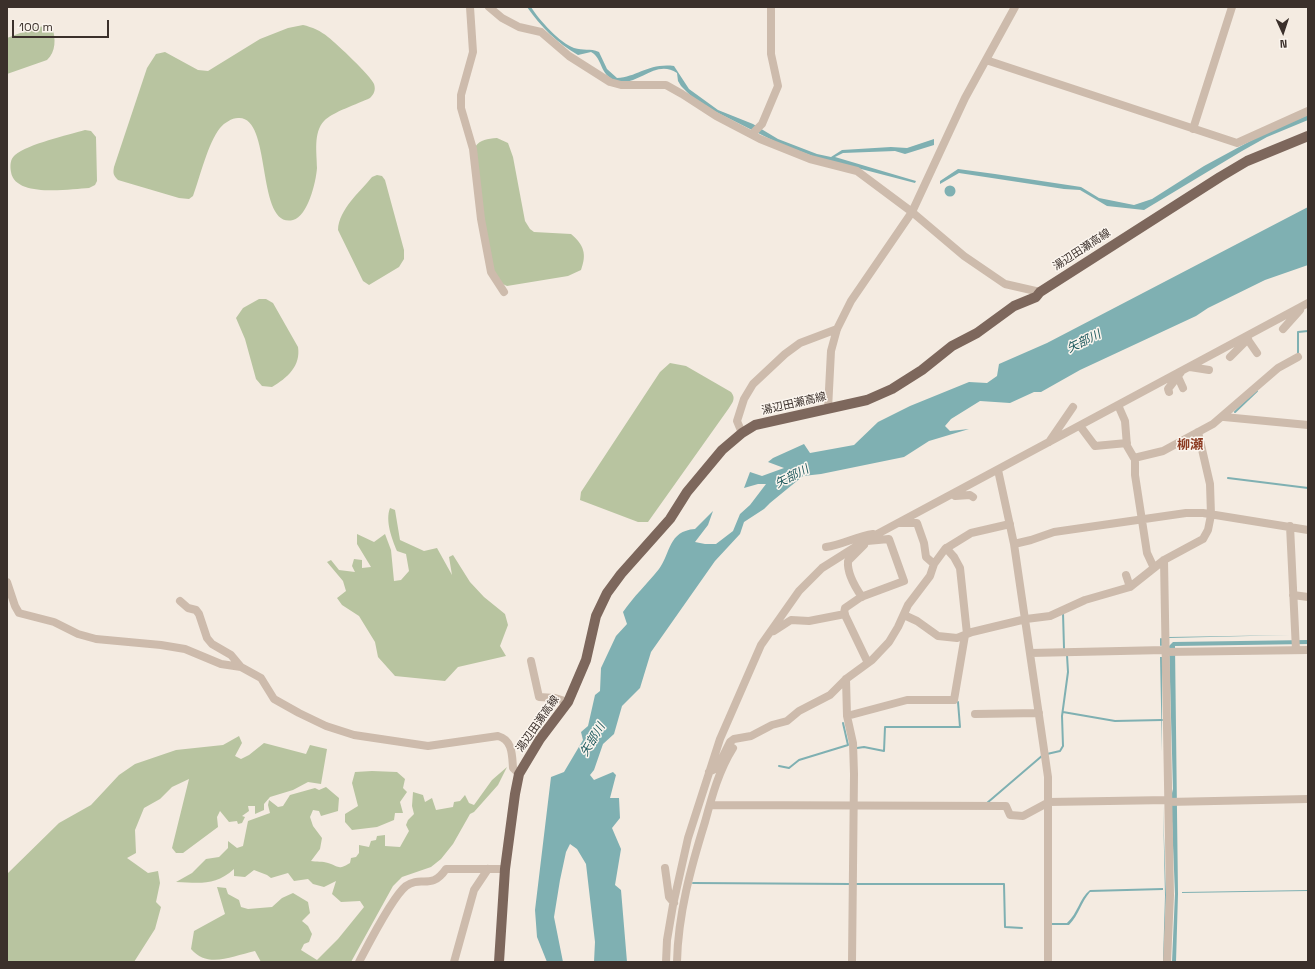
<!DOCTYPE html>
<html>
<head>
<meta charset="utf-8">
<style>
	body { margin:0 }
	#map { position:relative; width:1315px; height:969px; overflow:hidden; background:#f4ebe1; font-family:"Space Grotesk",sans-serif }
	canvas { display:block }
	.frame { position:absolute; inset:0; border:8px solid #3b302b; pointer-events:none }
	.north { position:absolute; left:1263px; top:12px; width:40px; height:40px; -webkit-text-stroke:3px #fbf5ee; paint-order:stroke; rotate:177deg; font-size:11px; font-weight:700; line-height:16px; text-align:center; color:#3b302b }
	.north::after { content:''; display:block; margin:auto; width:14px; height:18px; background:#3b302b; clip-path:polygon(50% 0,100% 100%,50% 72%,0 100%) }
	.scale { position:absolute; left:12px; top:20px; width:97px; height:18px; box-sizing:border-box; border:2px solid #3b302b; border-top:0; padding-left:5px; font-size:12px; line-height:14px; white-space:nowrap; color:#3b302b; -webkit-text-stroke:3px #fbf5ee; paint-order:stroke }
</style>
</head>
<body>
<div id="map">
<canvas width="1315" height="969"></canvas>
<div class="frame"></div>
<div class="north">N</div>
<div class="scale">100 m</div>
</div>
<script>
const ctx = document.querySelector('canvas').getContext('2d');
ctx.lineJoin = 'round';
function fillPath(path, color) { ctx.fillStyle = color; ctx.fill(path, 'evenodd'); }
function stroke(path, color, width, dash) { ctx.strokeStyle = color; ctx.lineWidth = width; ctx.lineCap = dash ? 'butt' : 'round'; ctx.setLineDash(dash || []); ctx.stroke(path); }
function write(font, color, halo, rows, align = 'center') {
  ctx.font = font + ' "Space Grotesk","Noto Sans JP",sans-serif'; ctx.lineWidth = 3; ctx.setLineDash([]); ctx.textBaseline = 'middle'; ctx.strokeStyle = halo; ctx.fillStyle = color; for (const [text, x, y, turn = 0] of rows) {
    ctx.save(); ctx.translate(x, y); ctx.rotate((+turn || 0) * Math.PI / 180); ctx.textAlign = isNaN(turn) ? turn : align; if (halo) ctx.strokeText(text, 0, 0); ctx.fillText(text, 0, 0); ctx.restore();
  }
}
const green = new Path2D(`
	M303 25C312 27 321 31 328 37 337 44 371 76 374 84 376 90 374 94 370 98 358 104 332 112 324 121 313 133 317 153 317 168 316 182 308 216 293 220 255 229 273 115 238 118 232 118 224 123 220 128 208 143 200 177 193 196L189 199 179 198 118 180C113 175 113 173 114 167L147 68 156 54 165 52 198 70 208 71 260 39 288 28Z
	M49 26 52 27C56 38 56 52 47 60L7 74V38L36 27Z
	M85 130 91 131 96 137 97 181 95 185 89 188C70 189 15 198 11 172 10 166 10 159 15 155 28 144 68 135 85 130Z
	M497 138 508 143 513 157 525 221 530 229 534 232 571 234C584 245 587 254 581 270L568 276 507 286 492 279 475 147C481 139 487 139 497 138Z
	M377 175 382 176 385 180 404 250V259L399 267 369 285 363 281 338 230C339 209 360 192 372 177Z
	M259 299H266L273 303 298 347C301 366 287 378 272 387L262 386 256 379 245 339 236 318 243 308Z
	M670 363 686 366 731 392C736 398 733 402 729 408L648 522H638L580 500 581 492 660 372Z
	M390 508 395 510 400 540 424 551 437 548 452 575 449 557 453 555 470 582 484 597 505 614 508 625 500 646 506 656 458 667 445 681 395 676 378 657 375 642 359 616 342 605 337 598 346 591 343 581 327 562 331 560 339 570 355 572 352 566 354 559 362 560V568L371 567 357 544V534L374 542 385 534 391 550 394 581 401 580 409 571 406 554 397 551C392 539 385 521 390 508Z
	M239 736 242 743 235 756 241 759 249 755 264 743 306 754 310 745 327 749 321 784 308 782 293 790 270 797 264 804V810L255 814V806H248L249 811 242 816 245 817 242 823 238 824 237 821 229 822 220 811 217 817 218 827 183 853H176L172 848 189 779 172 787 160 799 144 808 135 830 136 853 127 858 148 873 158 871 160 883 156 902 161 907 155 929 134 962H7V874L59 823 91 805 119 775 135 764 176 750 223 745Z
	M507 767 498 785 474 812 470 814 453 844 441 859 431 867 402 877 393 886 351 962H261L255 951C232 956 208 969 191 949L194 931 225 914 217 887 226 888 228 894 239 900 241 907 248 909 272 907 282 898 293 893 308 902 310 913 302 921 308 926 312 934 309 942 304 944 301 950 317 960 338 939 364 907 360 901 341 902 332 894 336 881 324 887 313 884 308 879 294 881 288 873 271 878 267 875 254 870 245 877 234 876V869C215 886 200 883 176 882L192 873 206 859 219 857 228 848V841L237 848 243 846 248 821 270 813 268 805 269 800 278 807 283 806 290 795 315 788 319 790 326 787 339 798 338 811 321 816 319 811 313 810 310 817 313 826 322 838 320 849 311 861C316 862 323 861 328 863 340 867 338 870 350 863L351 858 356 857 359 853V845L369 847 371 841 376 840 377 836 385 835V846L400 847 409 831 406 825 408 820 414 814 412 806 413 792 423 795 425 802 432 798 436 810 453 807 454 802 460 801 465 795 469 803 474 805 492 780Z
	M372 771 397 772 405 779 403 788 407 792 400 802 403 813H395L394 820 377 827 352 830 345 822V814L358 806 352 783 355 772Z`);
const water = new Path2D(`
	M527 7H531C539 20 560 43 574 48 583 51 590 48 599 52L607 69 617 78C638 77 648 63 674 66L689 89 718 110 753 124 778 139 817 154 831 157 842 150 891 147 907 148 934 139V145L905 154 895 151 843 153 835 157 916 181 915 183 815 157 778 143 716 112 693 98 681 86 678 81 677 73C655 58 637 88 616 81 599 75 603 58 591 52L578 55C557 43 541 27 527 7Z
	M1308 115V120L1267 137 1242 151 1144 210 1107 206 1080 190 1064 189 959 173 940 184V181L958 169 995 174 1081 187 1099 198 1134 205 1152 199 1204 166 1265 133Z
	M944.5 191a5.5 5.5 0 1 1 11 0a5.5 5.5 0 1 1-11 0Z
	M1308 207V265L1265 280 1208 308 1196 316 1080 370 1041 392H1034L1010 403 980 401 951 419 945 426 950 431 969 429 929 441 904 457 821 474 803 476 770 503 764 509 744 522 740 534 715 561 651 652 640 688 622 706 614 734 603 744 594 770 590 775 594 780 613 772 616 775 610 798H619L620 818 612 828 621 849 615 885 621 890 627 962H594L595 942 586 864 577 849 570 844 566 852 560 880 554 917 563 962H547L537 937 535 910 551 777 564 772 583 740 581 732 588 726 595 695 600 691 601 668 616 636 627 624 623 612C634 596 647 584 659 569 671 553 668 531 695 529L713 511 708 525 695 542 705 544H716L733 531 740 514 750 505 766 484H758L744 488 750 472 762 476 784 468 768 462 773 458 804 444 810 453 854 445 878 422 910 406 969 382 987 383 997 376 999 364 1047 343Z
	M1290 635 1169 638V637Z
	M1308 640V644L1175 646 1178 894 1176 962H1172L1175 894 1171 797 1173 789 1169 646 1173 642Z
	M1160 657H1162V752Z
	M1163 806 1166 895 1164 961H1163L1165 896Z
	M1163 888V890L1090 892C1081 902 1079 915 1069 925H1052V923H1067C1078 913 1079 899 1090 890Z
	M1308 890V891L1182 893V892Z`);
const stream = new Path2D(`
	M1298 354V332L1308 331
	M1235 412 1257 391
	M1228 478 1308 488
	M1063 613 1064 648
	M1161 639V645
	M1063 712 1115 721 1162 720
	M857 748 864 747 884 751 885 727H960L958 702
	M1047 754 1060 751 1063 746 1062 716 1068 672 1067 655
	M779 766 789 768 799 760 848 745 843 723
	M987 803 1043 755
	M693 883 850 884
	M855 884H1004L1005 927 1022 928`);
const minor = new Path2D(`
	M470 7 473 52 461 95V108L473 149 481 219 491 272 504 292
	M489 7 502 18 519 27 541 32 569 56 610 82 621 85H666L682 94 716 116 760 139 810 159 857 171 912 212 964 256 1005 284 1040 292
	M986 60 1237 143 1308 111
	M1193 129 1232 7
	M752 134 762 124 778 86 771 54V7
	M1283 329 1300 310
	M1246 337 1257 353
	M1230 357 1248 339
	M1190 367 1209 370
	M1178 377 1183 388
	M1169 392 1168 389 1181 372
	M1118 405 1125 421 1127 446 1134 458 1163 451 1213 424 1278 368 1298 357
	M828 409 831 351 837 329 851 301 912 212 965 98 1015 7
	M1224 417 1308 425
	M1080 426 1095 446 1127 443
	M742 433 737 421 744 399 753 384 785 354 800 343 837 329
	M1049 442 1073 407
	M1135 458V475L1147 553 1154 568
	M998 470 1014 544 1048 777V962
	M953 494 955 496 970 495 973 497
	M899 523H917L924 543 926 557 934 564
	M1290 526 1296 650
	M867 541 889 539 904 581 861 597 845 608 844 613 868 663
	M1014 544 1031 540 1054 532 1186 513H1203L1308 530
	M826 547C842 545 857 536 873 534
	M946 548 954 557 960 568 967 634
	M1164 560 1170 895 1167 962
	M1126 575 1130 587
	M7 582 15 606 19 613 54 622 78 634 96 639 161 645 185 649 221 664 241 667 261 678 274 699 299 713 326 726 354 735 428 746 498 736C513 740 512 756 513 768L519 774
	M1293 595 1308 597
	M862 597C855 587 847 573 848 561L864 545
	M180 601 188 608 196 610 199 614 207 638 212 644 231 655 241 667
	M904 615 917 621 938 636 957 638 972 632 1026 619 1050 616 1085 600 1130 587 1164 560 1203 539 1208 530 1211 515 1210 484 1198 432
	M774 631 791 620 809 621 845 614
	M1165 652 1308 650
	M1030 653 1165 650
	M531 661 539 697 555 698 568 702
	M846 679 847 716 853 743 854 774 852 962
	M975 714 1039 713
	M847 716 907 700H954L965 635
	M709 772 717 768 730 742 734 739 751 736 772 725 787 721 799 711 830 695 846 679 872 660 889 642 898 627 908 605 930 576 934 564 945 549 971 533 1010 524
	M1168 802 1308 799
	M710 805 1006 806 1010 815 1023 816 1049 802 1168 800
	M665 868 669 897 674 903
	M359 962C368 945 392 897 406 886 421 875 431 891 446 869H505
	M454 962 474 890 488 869
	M666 962 667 940 673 905 688 838 720 739 761 645 799 591 822 568 868 539 1308 303
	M677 962C678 914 691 867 705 822 712 796 719 770 733 748`);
const major = new Path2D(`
	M499 962 505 869 515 794 519 774 540 739 568 702 586 660 596 616 607 593 621 574 670 519 687 492 722 450 742 433 755 425 867 400 892 389 922 370 952 346 977 333 1014 306 1036 297 1040 292 1220 177 1247 161 1308 136`);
const streetNames = [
	["湯辺田瀬高線",1082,250,-33],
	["湯辺田瀬高線",794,404,-13],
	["湯辺田瀬高線",538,724,-55]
];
const waterNames = [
	["矢部川",1084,342,-26],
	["矢部川",792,477,-27],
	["矢部川",593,740,-59]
];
const quarterNames = [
	["柳瀬",1190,445]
];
fillPath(green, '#b8c4a0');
fillPath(water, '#7fb0b2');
stroke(stream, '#7fb0b2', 2);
stroke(minor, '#cdbbac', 8);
stroke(major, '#7d675c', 10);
write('11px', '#3b302b', '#fbf5ee', streetNames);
write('italic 12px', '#1f5a5e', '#fbf5ee', waterNames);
write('bold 13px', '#8c3b22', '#fbf5ee', quarterNames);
</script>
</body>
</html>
